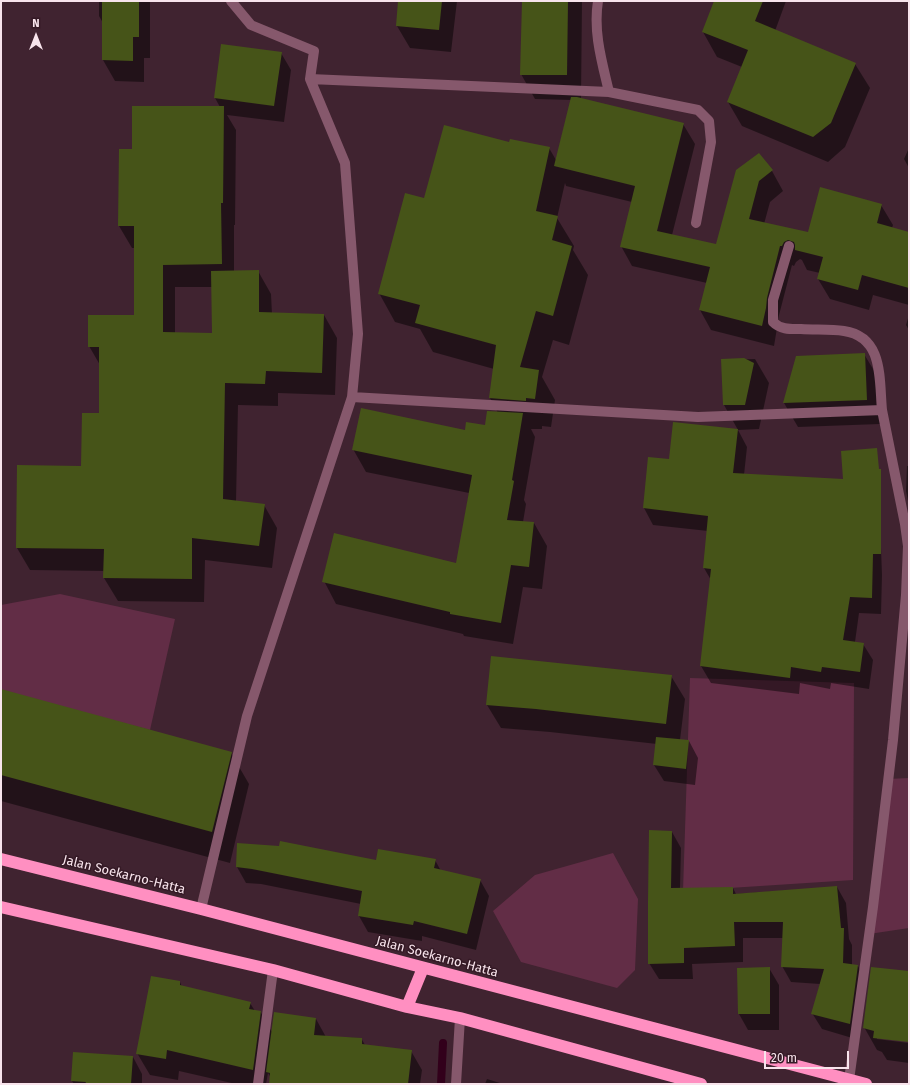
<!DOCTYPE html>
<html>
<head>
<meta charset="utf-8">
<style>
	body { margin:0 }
	#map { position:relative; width:910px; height:1085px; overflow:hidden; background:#402330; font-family:"Fira Sans",sans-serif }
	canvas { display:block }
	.frame { position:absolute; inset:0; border:2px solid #f8e4ec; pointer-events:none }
	.north { position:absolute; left:16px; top:16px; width:40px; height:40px; -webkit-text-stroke:3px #351a26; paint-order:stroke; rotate:0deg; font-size:11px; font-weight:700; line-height:16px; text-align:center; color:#f8e4ec }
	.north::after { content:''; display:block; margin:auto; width:14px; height:18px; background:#f8e4ec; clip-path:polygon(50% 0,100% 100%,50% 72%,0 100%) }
	.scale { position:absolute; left:764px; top:1051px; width:85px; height:18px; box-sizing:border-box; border:2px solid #f8e4ec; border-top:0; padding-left:5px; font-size:12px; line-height:14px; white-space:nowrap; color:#f8e4ec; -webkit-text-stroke:3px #351a26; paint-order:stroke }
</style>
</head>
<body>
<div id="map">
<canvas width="910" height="1085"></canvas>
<div class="frame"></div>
<div class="north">N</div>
<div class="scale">20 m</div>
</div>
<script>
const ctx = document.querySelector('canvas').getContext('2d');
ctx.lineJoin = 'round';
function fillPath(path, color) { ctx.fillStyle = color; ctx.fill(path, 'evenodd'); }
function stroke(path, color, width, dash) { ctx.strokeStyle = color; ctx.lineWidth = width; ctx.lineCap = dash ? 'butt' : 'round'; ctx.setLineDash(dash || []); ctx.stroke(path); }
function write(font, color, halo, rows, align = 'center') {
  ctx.font = font + ' "Fira Sans",sans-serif'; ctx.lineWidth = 3; ctx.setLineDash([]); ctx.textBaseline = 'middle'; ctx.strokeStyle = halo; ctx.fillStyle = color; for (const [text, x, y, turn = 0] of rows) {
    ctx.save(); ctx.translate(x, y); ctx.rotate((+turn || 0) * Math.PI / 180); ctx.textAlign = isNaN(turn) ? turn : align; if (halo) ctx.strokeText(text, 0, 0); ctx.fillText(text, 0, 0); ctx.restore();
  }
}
const green = new Path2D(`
	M60 594 175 619 150 730 1 692V605Z
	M690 678 854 683 853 880 683 891Z
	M909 778V928L869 934 888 779Z
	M613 853 638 899 635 970 617 988 521 962 493 911 535 875Z`);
const shadow = new Path2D(`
	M99 1H150V58H144V82L115 81 103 60V23L99 16Z
	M399 1H457L451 52 410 48 397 26Z
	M523 1H582L581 99 683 124 695 144 672 235 717 246 758 154 772 171 783 191 770 202 764 224 809 233 881 205 893 225 892 228 909 233V305L873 295 869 310 830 299 818 279 820 273 807 270 802 260 800 259 796 262 794 266 792 265 778 319 777 328 774 346 711 330 700 310 707 283 632 266 621 246 632 202 566 186 565 183 557 218 574 246 573 250 588 275 569 345 553 340 542 377 555 400 551 427 542 426V429H531L535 437 524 500 526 504 523 522 534 523 547 546 542 589 523 587 513 644 464 636 463 634 336 604 324 581 457 564 469 493 366 472 353 449 466 431 486 426 498 413 490 398 494 369 433 352 420 329 395 322 379 293 425 199 510 144 549 148 556 160 571 100 535 99 521 74Z
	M715 1H786L775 31 855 64 870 88 845 147 828 162 742 126 728 102 742 67 717 57 703 32Z
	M281 53 291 70 284 122 227 115 236 130 235 225H234V272L258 271 271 294 272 314 324 315 337 338 335 395 278 393V406L238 405 236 502 264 505 277 528 272 568 205 560 204 602 118 601 104 578 105 571 30 570 17 548 82 467 100 414V365L89 346 135 316V248H132L119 226 133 150 220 107 215 98ZM175 287H212L213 334 175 333Z
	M909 148V168L904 159Z
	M909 315V330L906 325Z
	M864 354 879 379 880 424 798 427 784 403Z
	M755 359 769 383 759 429 738 430 724 405 722 360Z
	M738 430 747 447 744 475 844 480 878 467 882 575 881 614 859 613 855 642 863 644 873 660 869 689 831 683 830 689 800 683 799 694 711 683 701 666 711 580 704 568 708 531 653 525 644 508 649 458 670 460Z
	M907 466H909V506L906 491Z
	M671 676 685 699 680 740 689 741 698 758 695 785 664 781 654 765 657 744 550 732 501 728 487 705Z
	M1 690 231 753 249 784 230 863 1 801Z
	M672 832 681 848 680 888H733L736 894 837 887 846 903 849 939 852 945V966H858L867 982 859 1040 822 1029 812 1013 820 984 791 982 782 966 783 938H743V962L692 964 693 979H659L649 963Z
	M238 844 280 847 377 861 435 860 441 871 480 880 489 896 476 950 422 936V941L368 932 359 916 361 904 261 884 246 883 237 867Z
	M769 968 779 985V1030H748L739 1014Z
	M909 972V1041L877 1037V1039L909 1043V1063L887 1060 882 1052 877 1050 864 1027Z
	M180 982 182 987 250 1003 255 1011H260L272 1032 316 1019 326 1037 361 1038 365 1045 411 1051 422 1070 420 1084H270L271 1078 268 1073 266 1084H236L179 1071 178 1080 150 1075 137 1053Z
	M133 1057 142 1074V1084H74L72 1081Z
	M487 1079 503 1084H485Z`);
const stream = new Path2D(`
	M441 1084 443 1043`);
const building = new Path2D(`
	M102 1H139V37H133V61L102 60Z
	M398 1H442L439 30 396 26Z
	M522 1H568L567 75H520Z
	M714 1H763L755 21 856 63 831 123 813 137 727 102 748 50 702 32Z
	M221 44 282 52 274 106 214 98Z
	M571 97H577L684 123 657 231 716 244 736 170 759 153 773 170 759 181 749 219 808 232 820 187 882 204 877 223 909 232V288L862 275 858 290 817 279 823 257 795 250V245L794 242 788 240 784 242 782 246H780L767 298 766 308 762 326 699 310 710 267 620 247 635 186 554 166Z
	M132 106H224L223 203H221L222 264 163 265V332L212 333 211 271 259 270V312L324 314 322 373 266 371 265 384 225 383 223 499 265 504 259 546 192 538V579L103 578 104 549 16 548 17 465 81 466 82 413H99V347H88V315H134V226H118L119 149H132Z
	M444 125 509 142 510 139 550 147 536 211 558 216 552 240 572 246 553 316 536 311 520 367 539 370 535 399 526 398V401L489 398 496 345 415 323 420 305 378 294 405 193 424 198Z
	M865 353 867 400 783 403 796 356Z
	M744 358 754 363 745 405H723L721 359Z
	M361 408 465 430 466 422 485 425 487 411 523 413 512 480 514 481 507 520 534 522 529 567 511 565 501 623 450 614V612L322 582 334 533 456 563 472 475 352 450Z
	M673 422 738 429 733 473 843 479 841 451 877 448 879 469H881V554H873L872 598 850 597 843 640 864 643 860 672 822 667 821 672 791 667 790 678 700 666 711 569 703 568 708 516 643 508 648 457 669 459Z
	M491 656 672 675 666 724 536 709 486 705Z
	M1 689 232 752 212 832 1 775Z
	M656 737 689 740 686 769 653 765Z
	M649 830 672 831 671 888 733 887V894L837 886 841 928H844L843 963 858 965 850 1024 811 1014 824 969 781 967 783 922H734L735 946 684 948V963L648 964V901Z
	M280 841 376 860 378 849 436 859 434 868 481 879 467 934 414 921 413 925 358 916 362 891 252 869 236 867 237 843 279 846Z
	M770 967V1014H738L737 968Z
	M871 967 909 971V1042L873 1038 874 1031 863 1028Z
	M151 976 180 981V985L251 1002 249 1009 261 1011 253 1070 167 1050 166 1059 136 1054Z
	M274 1012 316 1018 314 1035 362 1038V1044L412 1050 408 1084H269L270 1073 266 1072Z
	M73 1052 133 1056 131 1084H85L86 1082 71 1081Z`);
const minor = new Path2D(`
	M598 1C593 32 602 62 609 92L698 110 709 121 711 142 696 223
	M310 79 609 92
	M789 246 773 300V322C781 330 791 329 801 329 815 330 830 329 844 331 884 337 879 379 882 410
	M352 397 698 417 882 410 905 524 908 546 906 595 893 740 873 907 849 1080
	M201 909 247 716 352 397 358 334 345 163 310 79 314 51 251 25 231 1
	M258 1084 273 970
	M456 1084 460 1018`);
const highway = new Path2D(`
	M1 859 201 909 866 1084
	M1 907 273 970 407 1007 460 1018 701 1084
	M407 1007 423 968`);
const streetNames = [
	["Jalan Soekarno-Hatta",124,875,14],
	["Jalan Soekarno-Hatta",437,957,15]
];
fillPath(green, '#622d46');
fillPath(shadow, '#0007');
stroke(stream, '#32001b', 8);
fillPath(building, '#465418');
stroke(minor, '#86586c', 10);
stroke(highway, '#ff8fc1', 12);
write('13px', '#f8e4ec', '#351a26', streetNames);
</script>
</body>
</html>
